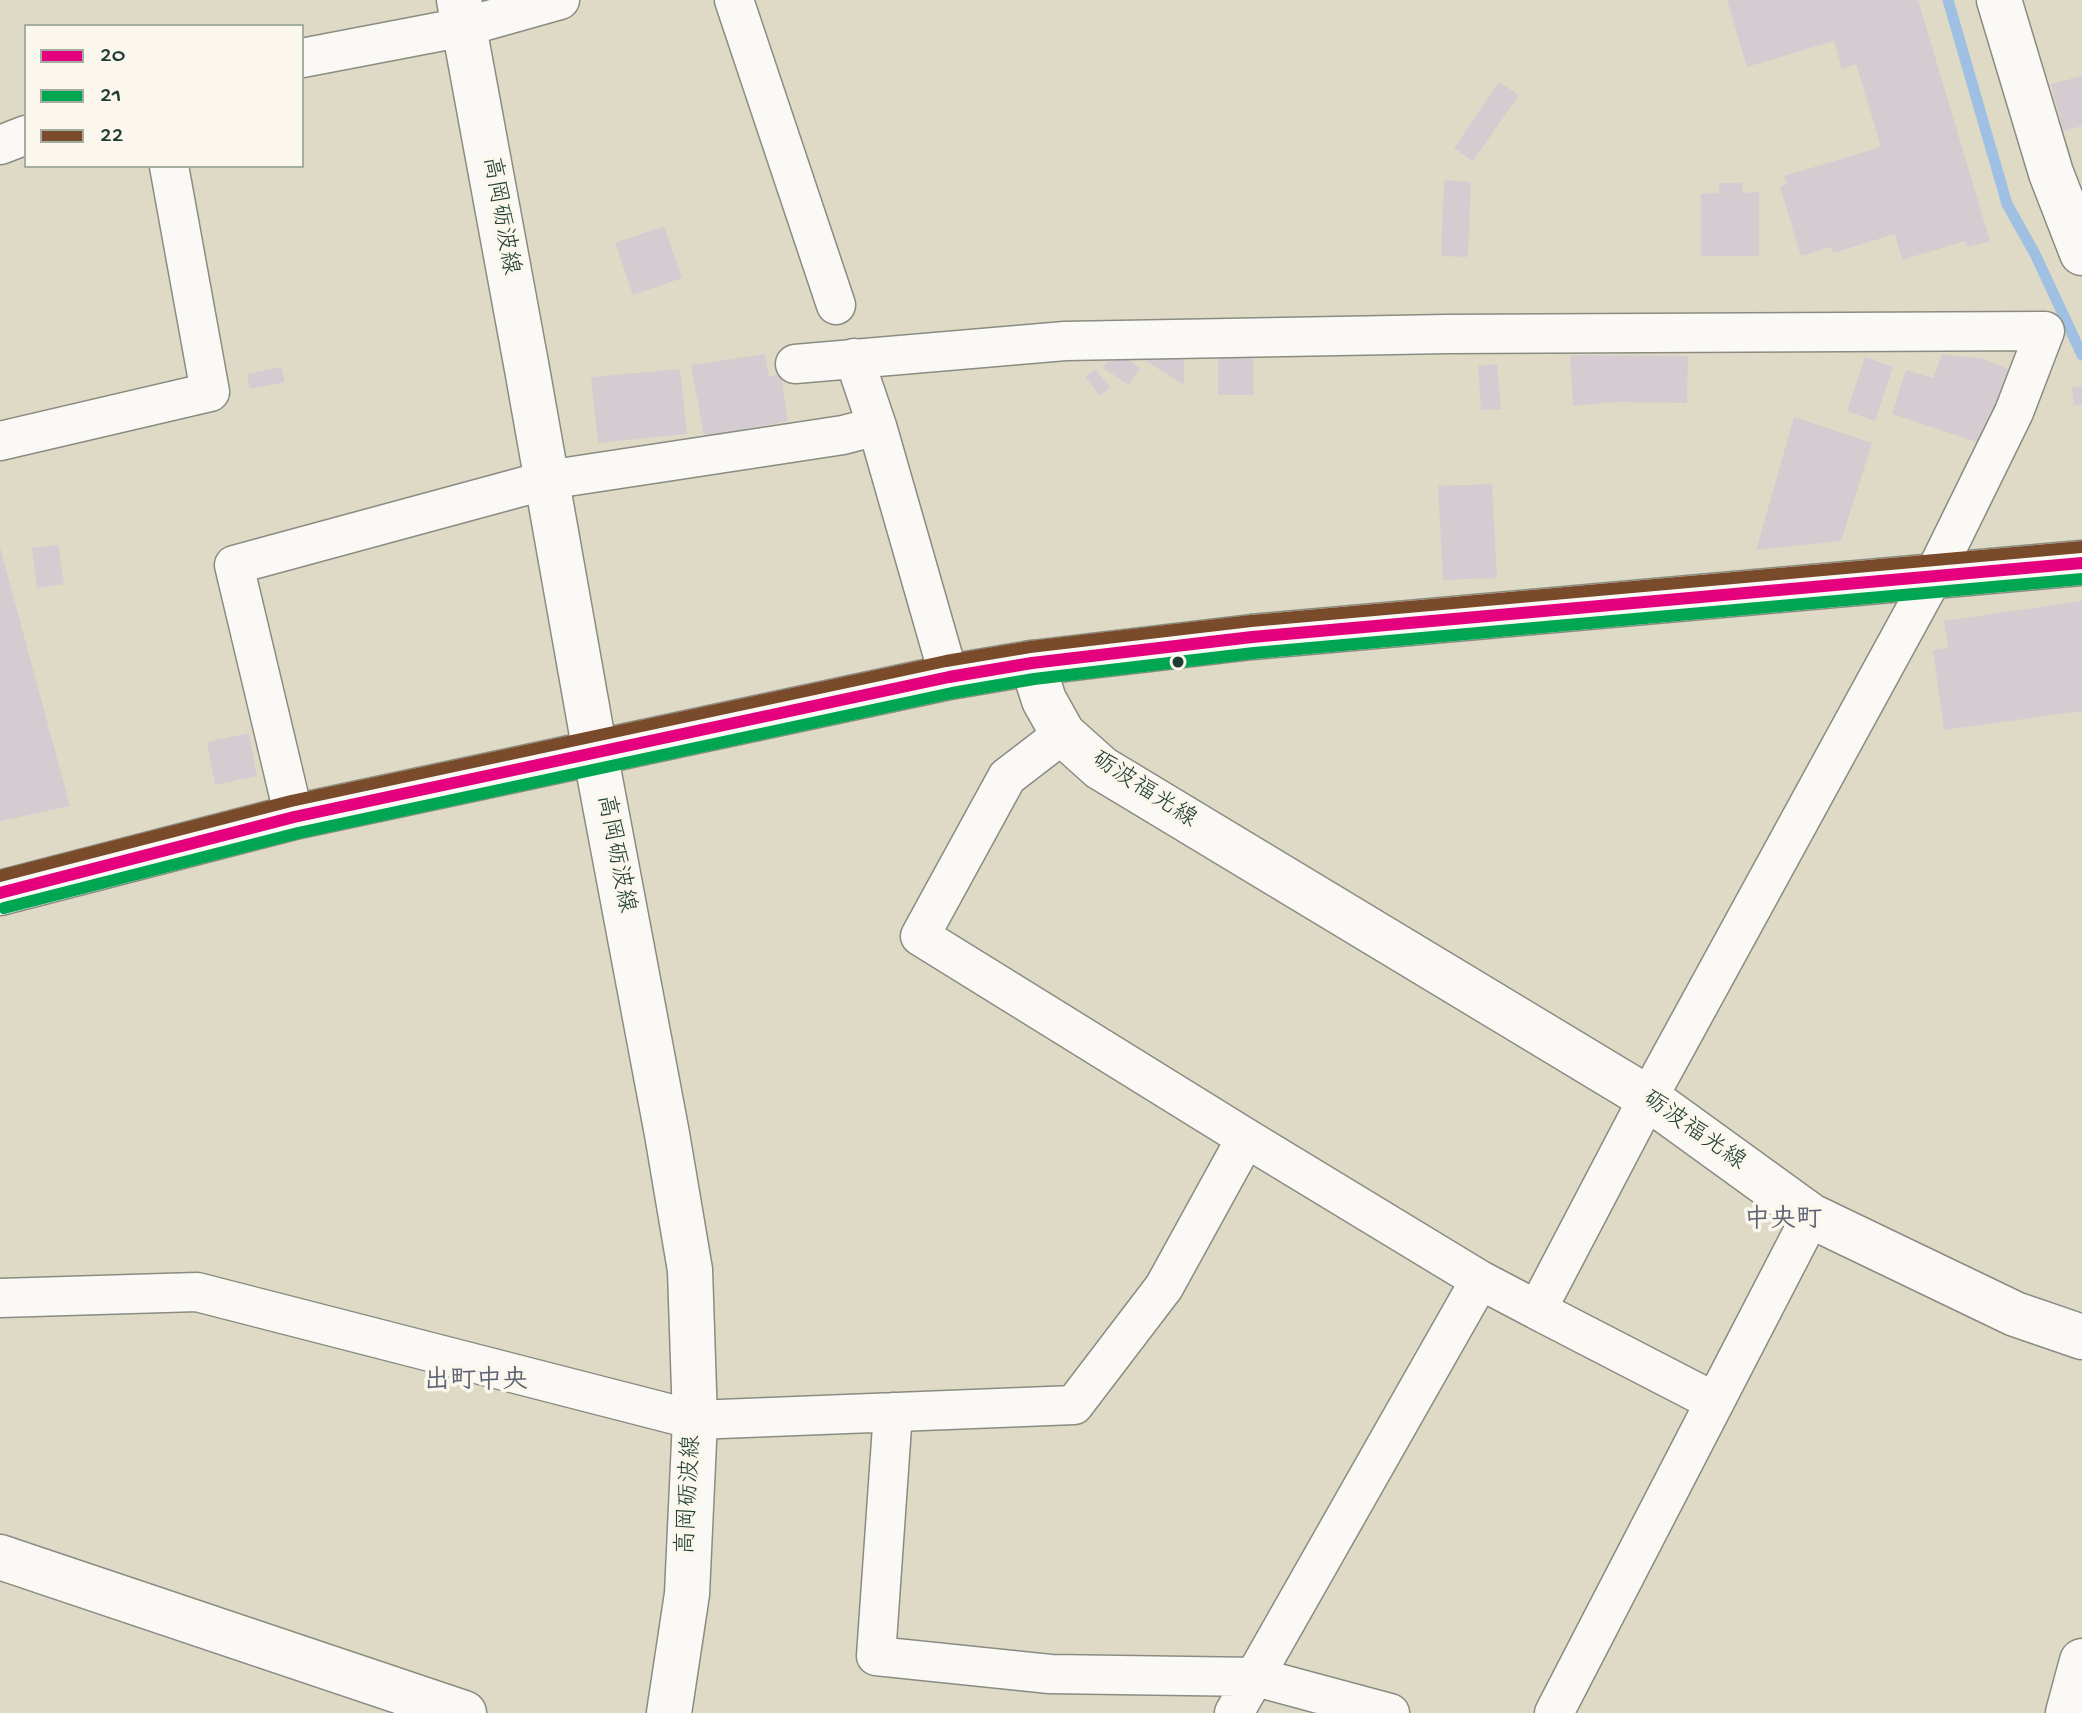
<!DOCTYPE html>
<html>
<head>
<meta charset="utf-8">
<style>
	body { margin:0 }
	#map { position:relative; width:2082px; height:1713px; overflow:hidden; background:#dedac6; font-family:"Gochi Hand",sans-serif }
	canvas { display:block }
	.legend { position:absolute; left:24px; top:24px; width:280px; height:144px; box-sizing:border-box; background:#fbf7ec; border:2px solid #a3ada2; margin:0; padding:10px 14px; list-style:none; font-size:24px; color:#1f3d34 }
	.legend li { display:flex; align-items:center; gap:16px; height:40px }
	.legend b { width:40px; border:2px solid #a3ada2 }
</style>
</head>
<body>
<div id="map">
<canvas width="2082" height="1713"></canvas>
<ul class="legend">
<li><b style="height:10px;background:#e5007d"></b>20</li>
<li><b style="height:10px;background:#00a651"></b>21</li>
<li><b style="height:10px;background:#7a4b2a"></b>22</li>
</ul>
</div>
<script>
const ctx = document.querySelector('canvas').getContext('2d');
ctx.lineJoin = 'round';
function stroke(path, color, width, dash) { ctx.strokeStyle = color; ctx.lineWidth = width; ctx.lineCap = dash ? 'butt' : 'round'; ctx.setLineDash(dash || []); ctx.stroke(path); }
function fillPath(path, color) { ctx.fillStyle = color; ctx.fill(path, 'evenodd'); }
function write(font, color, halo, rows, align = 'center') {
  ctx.font = font + ' "Gochi Hand","Klee One",sans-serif'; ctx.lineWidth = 7; ctx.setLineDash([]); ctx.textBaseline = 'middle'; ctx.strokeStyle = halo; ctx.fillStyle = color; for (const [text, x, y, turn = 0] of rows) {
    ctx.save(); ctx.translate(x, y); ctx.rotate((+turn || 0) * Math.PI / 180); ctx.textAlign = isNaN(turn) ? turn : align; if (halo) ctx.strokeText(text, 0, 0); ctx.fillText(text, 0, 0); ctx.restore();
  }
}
const stream = new Path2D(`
	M1948 0 2007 204 2035 254 2082 355`);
const building = new Path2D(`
	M1727 0H1918L1990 241 1967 247 1965 241 1902 260 1895 234 1833 253 1831 247 1801 256 1780 187 1787 184 1784 176 1881 147 1856 64 1842 69 1834 41 1747 67Z
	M2082 76V126L2063 131 2051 84Z
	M1499 82 1519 95 1473 161 1454 148Z
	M1444 180 1471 182 1468 257 1441 256Z
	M1719 183H1742L1743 193 1759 192V256H1701V194L1719 193Z
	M664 226 682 278 633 295 615 243Z
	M1147 341 1184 348V385L1146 361Z
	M1115 350 1140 368 1129 385 1103 368Z
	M765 354 769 376 781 375 788 421 704 437 691 365Z
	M1942 354 1983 359 2010 370 1979 443 1892 414 1906 370 1933 378Z
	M1218 355H1253L1254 395H1218Z
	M1570 355 1688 356 1687 403 1617 402 1573 406Z
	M1865 357 1893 367 1875 421 1847 411Z
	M1497 364 1501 409 1481 410 1478 366Z
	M281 367 285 382 250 389 247 374Z
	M680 369 687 434 598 443 591 377Z
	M1095 369 1110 387 1100 396 1085 377Z
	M2082 386V405H2074L2072 387Z
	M1794 417 1872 443 1841 541 1756 550Z
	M1492 484 1497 578 1443 580 1438 486Z
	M58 545 64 584 37 588 32 548Z
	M0 547 70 806 0 821Z
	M2082 601V711L1944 730 1933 650 1948 648 1944 621Z
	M249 733 257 776 215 785 207 742Z`);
const minor = new Path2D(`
	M734 0 836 305
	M302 58 464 27 560 0
	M0 145 26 135
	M854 358 877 426 949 677
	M795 364 1065 341 1447 334 2045 331 2014 412 1933 577 1648 1098 1537 1310 1480 1280 1234 1713
	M0 441 210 392 169 166
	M1063 734 1007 777 920 936 1246 1138 1480 1280
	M294 817 234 565 547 480 843 435 877 426
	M0 1298 197 1292 695 1420 1074 1405 1164 1287 1246 1138
	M1537 1310 1715 1402
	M893 1412 876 1656 1050 1674 1256 1677 1390 1713
	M1554 1713 1811 1216`);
const tertiary = new Path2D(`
	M1999 0 2051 173 2082 253
	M1032 663 1252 637 2082 563
	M0 1557 464 1713`);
const secondary = new Path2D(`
	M2068 1713 2082 1661`);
const primary = new Path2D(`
	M459 0 527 369 595 752 667 1134 690 1270 695 1420 687 1594 669 1713
	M0 893 294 817 949 677 1032 663 1044 700 1063 734 1101 768 1648 1098 1811 1216 2015 1314 2082 1337`);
const bus1 = new Path2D(`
	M0 893 294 817 949 677 1032 663 1252 637 2082 563`);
const bus2 = new Path2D(`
	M4 908 298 833 952 693 1034 679 1254 653 2082 579`);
const bus3 = new Path2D(`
	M0 876 291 801 946 661 1030 647 1251 621 2081 547`);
const markers = [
	[1178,662,7,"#1f3d34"]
];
const streetNames = [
	["高岡砺波線",499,216,80],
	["砺波福光線",1143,791,33],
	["高岡砺波線",614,854,79],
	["砺波福光線",1693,1132,35],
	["高岡砺波線",691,1495,-87]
];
const neighbourhoodNames = [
	["中央町",1783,1222],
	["出町中央",476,1383]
];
stroke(stream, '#a0c0e3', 11);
fillPath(building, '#d5ccd1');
stroke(minor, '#8a8c81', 41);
stroke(tertiary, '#8a8c81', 47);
stroke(secondary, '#8a8c81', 47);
stroke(primary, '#8a8c81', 47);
stroke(minor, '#faf9f6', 38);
stroke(tertiary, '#faf9f6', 44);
stroke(secondary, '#faf9f6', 44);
stroke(primary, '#faf9f6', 44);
stroke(bus1, '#e5007d', 12);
stroke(bus2, '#00a651', 12);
stroke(bus3, '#7a4b2a', 12);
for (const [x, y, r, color] of markers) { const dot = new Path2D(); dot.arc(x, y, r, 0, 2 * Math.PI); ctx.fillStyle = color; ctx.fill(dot); stroke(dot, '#fbf7ec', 3); }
write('24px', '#1f3d34', '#fbf7ec', streetNames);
write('bold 26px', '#5d6376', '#fbf7ec', neighbourhoodNames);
</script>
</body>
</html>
